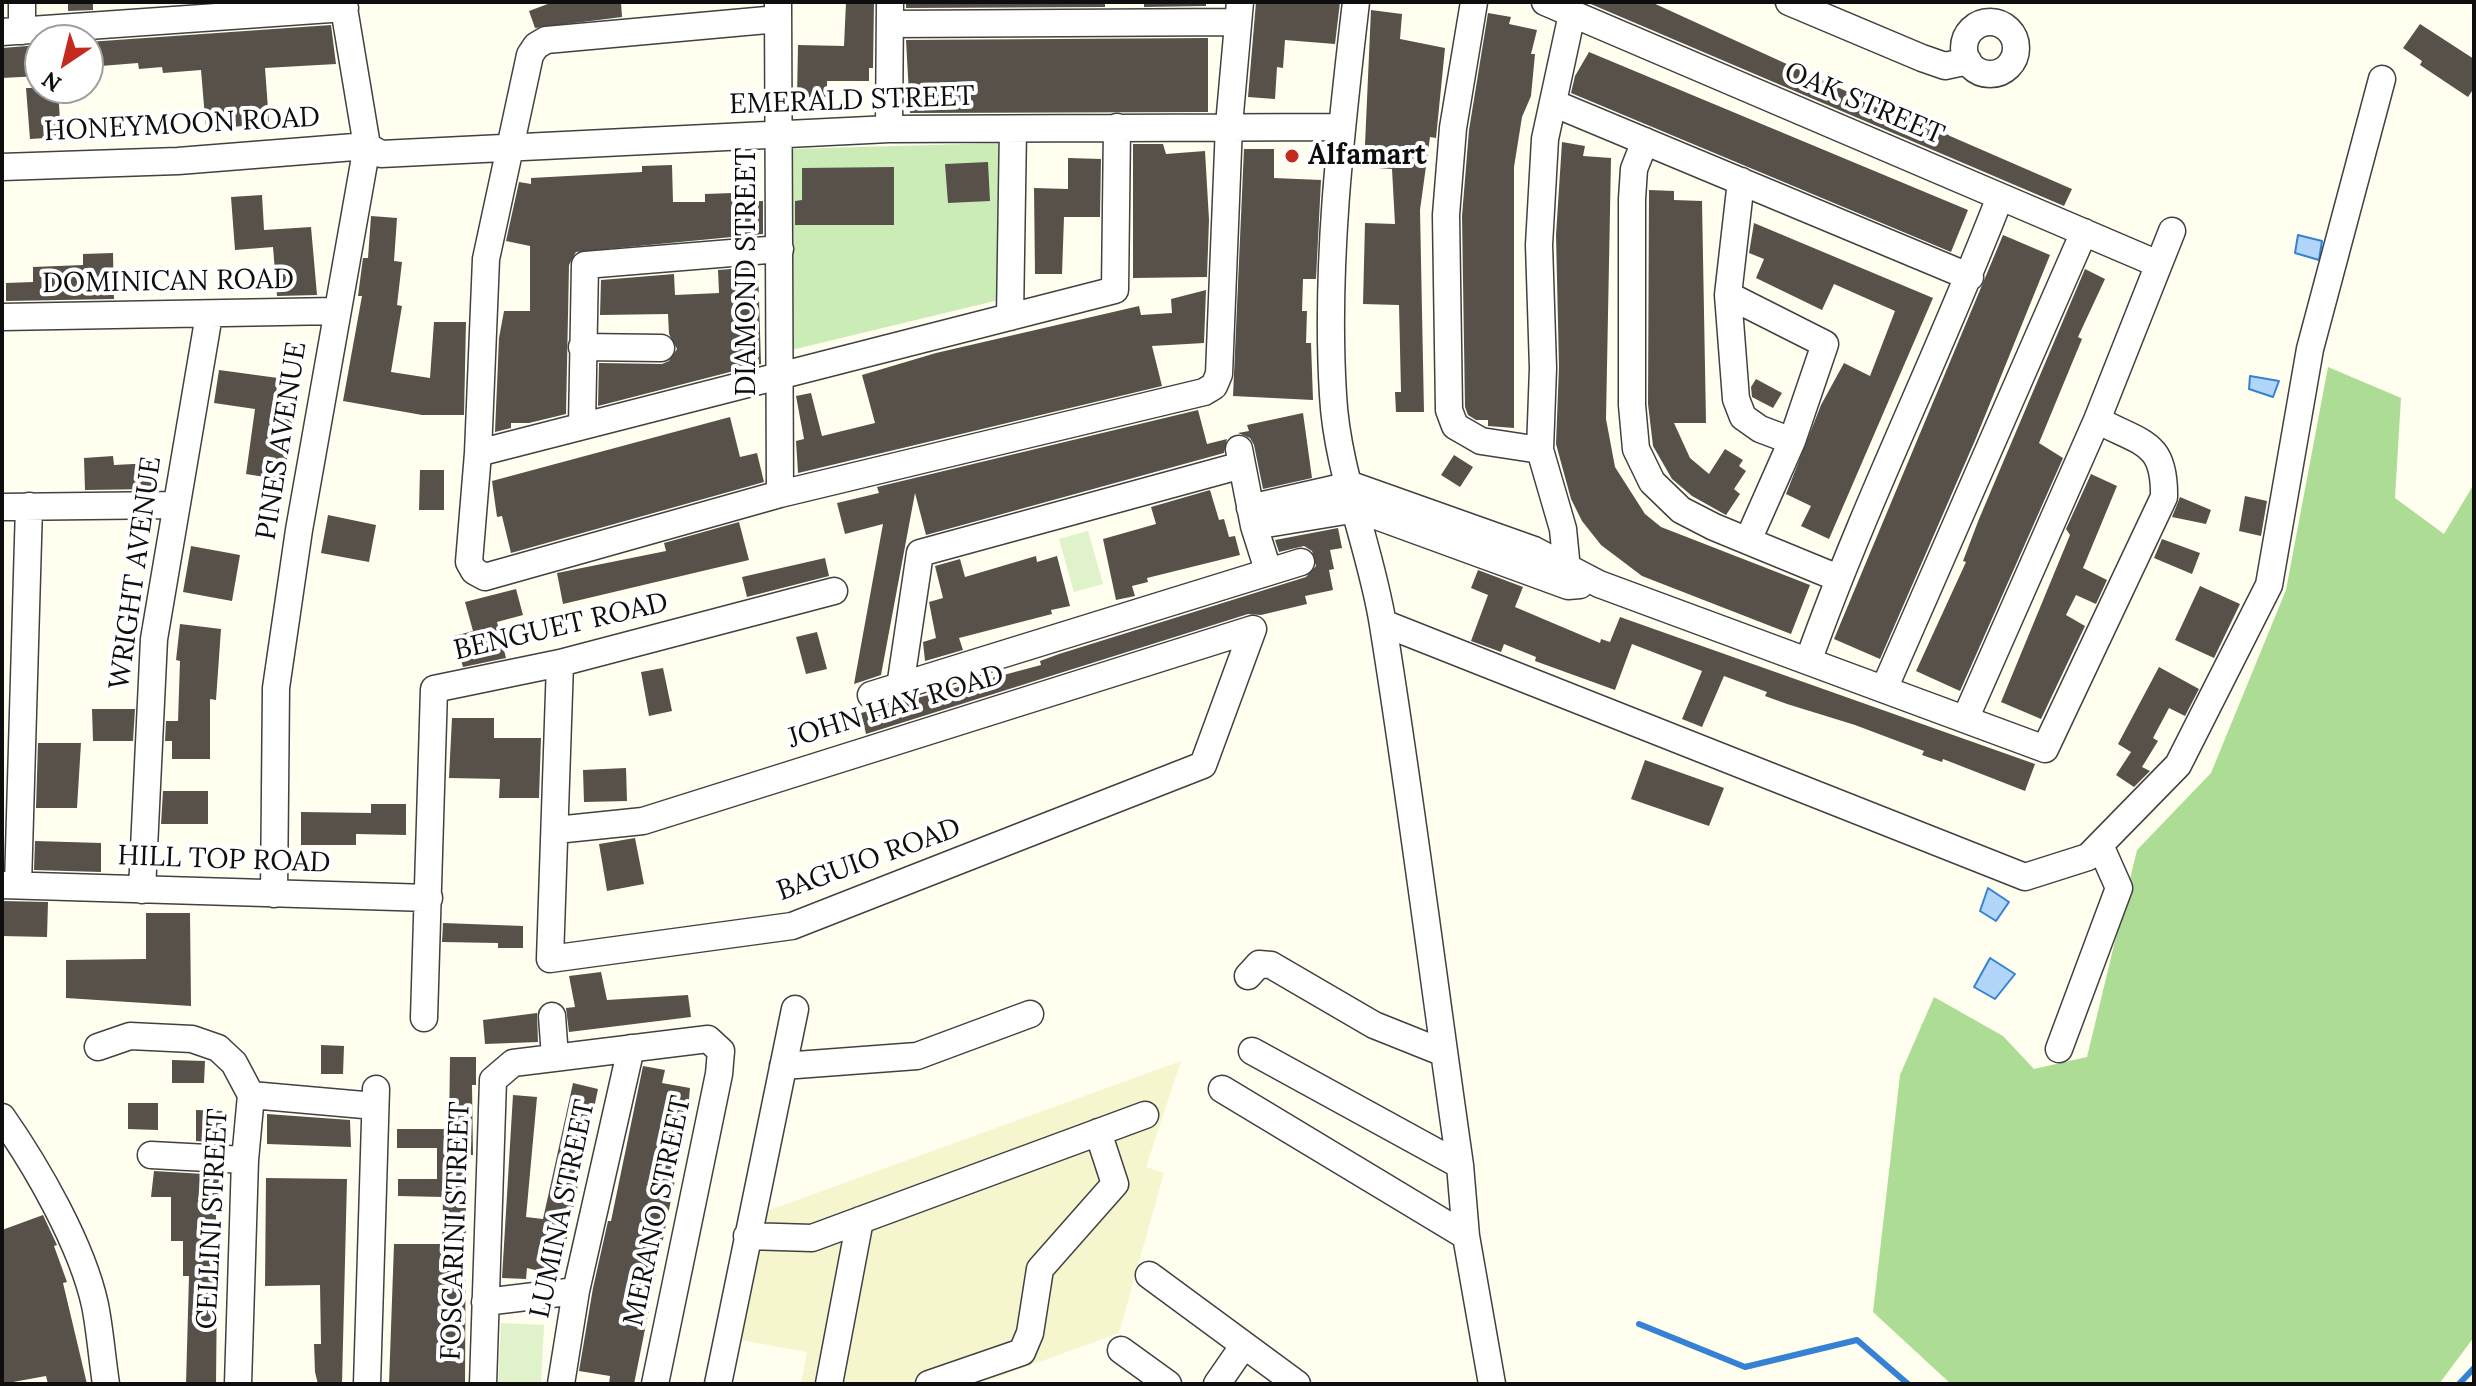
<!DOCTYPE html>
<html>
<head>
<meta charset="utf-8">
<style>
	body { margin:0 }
	#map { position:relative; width:2476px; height:1386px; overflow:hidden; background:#fffeef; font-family:Lora,serif }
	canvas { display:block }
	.frame { position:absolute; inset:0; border:4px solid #0e0e0e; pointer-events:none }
	.north { position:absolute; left:24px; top:24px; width:80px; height:80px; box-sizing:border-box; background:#fff; border:2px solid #9f9f9f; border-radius:50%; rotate:215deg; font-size:22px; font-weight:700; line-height:32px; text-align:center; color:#0e0e0e }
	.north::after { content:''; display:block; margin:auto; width:28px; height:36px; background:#c52a1f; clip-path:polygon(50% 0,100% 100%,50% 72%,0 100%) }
</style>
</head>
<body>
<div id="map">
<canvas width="2476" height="1386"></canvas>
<div class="frame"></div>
<div class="north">N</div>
</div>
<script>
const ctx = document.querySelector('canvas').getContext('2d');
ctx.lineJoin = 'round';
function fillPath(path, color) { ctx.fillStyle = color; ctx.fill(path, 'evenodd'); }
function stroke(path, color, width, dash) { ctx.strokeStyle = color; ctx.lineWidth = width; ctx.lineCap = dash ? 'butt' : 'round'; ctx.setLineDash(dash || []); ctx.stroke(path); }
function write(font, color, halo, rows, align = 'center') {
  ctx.font = font + ' Lora,serif'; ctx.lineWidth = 8; ctx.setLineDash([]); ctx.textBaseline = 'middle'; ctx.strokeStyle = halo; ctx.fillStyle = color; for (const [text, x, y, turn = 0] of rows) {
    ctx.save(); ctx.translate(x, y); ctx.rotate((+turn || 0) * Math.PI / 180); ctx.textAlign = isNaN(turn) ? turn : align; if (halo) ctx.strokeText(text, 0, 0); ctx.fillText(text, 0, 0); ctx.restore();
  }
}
const farmland = new Path2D(`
	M1181 1061 1146 1167 1164 1173 1119 1333 979 1384H801L807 1352 741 1340 767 1211Z`);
const green = new Path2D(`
	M1002 143 999 300 787 351 789 149Z`);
const forest = new Path2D(`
	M2328 367 2401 398 2395 498 2444 534 2474 484V1337L2439 1384H1951L1873 1312 1900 1075 1934 997 2003 1036 2034 1069 2087 1057 2137 850 2211 773 2286 590Z`);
const pitch = new Path2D(`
	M1088 531 1103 584 1074 592 1059 539Z
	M501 1323 544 1325 541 1384H498Z`);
const water = new Path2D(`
	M2298 235 2322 241 2319 260 2295 253Z
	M2250 376 2279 381 2273 397 2249 389Z
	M1988 888 2009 902 1996 921 1980 911Z
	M1990 958 2015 974 1995 999 1974 987Z`);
const stream = new Path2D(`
	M1639 1324 1745 1367 1857 1340 1908 1384
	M2459 1384 2474 1368`);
const building = new Path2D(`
	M68 2H93V10L68 11Z
	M553 2H621L622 17 535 28 529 11Z
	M846 2H874L873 68H869V81H827V97H797L798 45 844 46Z
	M906 2H1105V7L906 8Z
	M1144 2H1206V6L1144 7Z
	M1256 2H1340L1335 44 1285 40 1283 68 1277 67 1275 99 1248 97Z
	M1586 2H1651L1848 92 1851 87 1911 118 1912 115 1931 124 1950 136 2072 189 2064 206Z
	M1371 10 1402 14 1400 39 1445 48 1436 138 1430 137 1420 210 1424 412H1396L1395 392H1401L1399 305 1363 304 1365 223 1395 224 1392 169 1364 167Z
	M1488 13 1511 17 1509 24 1537 30 1531 54H1535L1531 96 1522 117 1514 167V428L1488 426V420H1476L1468 415 1465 407 1462 216 1469 130Z
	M2420 24 2474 59V88L2468 97 2420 65 2422 61 2403 48Z
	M331 25 336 64 265 68 269 123 206 130 201 70 163 73 162 67 139 69 138 63 88 67V42Z
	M1208 38V112L910 113 906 40Z
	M39 45 40 76 2 78V48Z
	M1589 52 1968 210 1951 252 1571 93 1575 76Z
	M26 88H58L61 137 30 139Z
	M1562 142 1585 146 1583 156 1611 158 1606 419 1615 467 1645 514 1661 527 1810 585 1791 634 1642 576 1601 545 1582 521 1571 499 1556 444 1559 367 1556 235Z
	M1133 144H1163L1166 154 1205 151 1209 220 1207 277 1133 278Z
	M1244 149H1274V178L1321 180 1316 279H1303L1302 311H1307L1306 343H1311L1313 400 1233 396Z
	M1068 158 1101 159 1100 217H1064L1062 274H1035L1034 188 1068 189Z
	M988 162 990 201 948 203 945 164Z
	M672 165 673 202H705V194L733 193V202L763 201V234L576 252 569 265 566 414 529 423H511V428L495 432 499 338 504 311H530V246L506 241 519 182 531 184V178L642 172V166Z
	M894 167V225H795V201L802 200V168Z
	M1649 190 1674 191V200L1702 201 1706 423H1674L1690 458 1709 474 1725 449 1743 460 1739 466 1746 471 1734 489 1740 494 1726 515 1692 496 1672 479 1653 446 1648 404Z
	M262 195 264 230 311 227 317 295 277 296 273 247 235 250 231 197Z
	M371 216 397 218 394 261 402 262 397 305 402 306 391 372 430 378 434 322H466L464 415H422L343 401 362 296H358L361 273 363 258H368Z
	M1754 223 1933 298 1829 539 1801 526 1811 506 1786 494 1821 405 1844 363 1870 376 1895 311 1834 284 1822 310 1756 278 1764 259 1749 253Z
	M2003 235 2050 255 1976 438 1880 659 1834 639Z
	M113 253 114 299 6 301V283L33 282V267L83 265V254Z
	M758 267 761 364 598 406 599 363 662 364 669 361 677 349 669 334 668 314 600 315 601 280 674 274 675 295 719 293 718 270Z
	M2085 269 2105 279 2078 337 2082 339 2039 443 2063 458 1960 691 1916 671 1966 562 1963 561 1979 519Z
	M1206 290 1204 343 1152 346 1162 386 798 473 796 441 804 439 796 396 811 393 822 436 875 423 862 375 936 353 1139 306 1141 315 1172 313 1171 299Z
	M219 370 278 378 273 417 292 420 284 480 246 474 255 409 214 403Z
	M1756 379 1782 393 1773 408 1752 397 1751 387Z
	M1198 410 1207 444 1227 439 1224 453 926 535 915 493 881 675 854 684 883 524 845 534 837 503 879 493 877 487Z
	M1303 413 1312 478 1263 489 1254 445 1250 438 1238 433 1249 431 1247 425Z
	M730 417 740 457 757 453 764 482 511 553 502 516 497 517 492 481Z
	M1454 455 1473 467 1460 487 1441 475Z
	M113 456 114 465 153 463 154 489 85 490 84 458Z
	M420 470H444V510H419Z
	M2091 474 2117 486 2083 568 2107 580 2096 604 2076 595 2066 615 2085 626 2041 719 2001 702 2070 535 2066 529Z
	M1210 490 1219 520 1224 519 1229 537 1235 536 1240 555 1147 578 1148 582 1132 586 1135 596 1116 600 1103 539 1156 524 1151 507Z
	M2245 496 2267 501 2261 536 2239 531Z
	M2180 497 2211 510 2206 524 2172 517Z
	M328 515 376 525 369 562 321 553Z
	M739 522 749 560 563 604 557 573 666 551 664 543Z
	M1338 528 1342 548 1330 550 1334 569 1329 570 1333 590 1305 596 1307 604 1261 615 1248 614 866 734 861 713 1041 665 1040 661 1059 654 1306 577 1316 566 1312 551 1304 546 1279 552 1275 540Z
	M2162 539 2200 553 2192 574 2154 558Z
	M191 546 240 555 232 601 183 592Z
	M1036 556 1037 562 1057 556 1070 606 1051 610 1052 614 959 638 963 650 925 661 923 642 936 638 929 602 943 598 935 566 960 559 965 577Z
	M825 558 829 576 747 597 742 577Z
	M1478 570 1523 587 1515 607 1600 643 1601 639 1610 642 1620 617 2035 764 2025 791 1943 759 1942 762 1922 755 1924 751 1855 725 1787 704 1765 696 1767 692 1724 676 1702 727 1682 719 1702 671 1632 644 1615 690 1535 661 1536 657 1504 644 1501 652 1471 641 1488 595 1471 588Z
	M2200 586 2240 604 2214 658 2175 640Z
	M516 589 523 615 497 622 506 658 463 667 454 636 473 631 465 602Z
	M180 624 221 629 216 700 210 699V759H172V741H165L166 721H178L180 661 176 660Z
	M817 632 827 669 806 674 796 637Z
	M2159 667 2199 689 2185 716 2169 708 2153 738 2158 741 2142 767 2150 771 2134 787 2116 775 2131 752 2118 744Z
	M663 668 672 711 649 716 641 672Z
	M92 709H135L133 741H93Z
	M452 718H494V738H541L539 798H499L500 779 449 778Z
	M38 743H81L77 808H36Z
	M1645 760 1724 788 1709 826 1631 799Z
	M626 768 627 801 584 802 583 770Z
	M163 791H208V824H161Z
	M371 804H406V835L356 834V845H301V812L371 813Z
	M635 838 644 884 607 891 599 844Z
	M35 841 101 843V872L34 870Z
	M2 901 48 902 47 937 2 936Z
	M146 913H190L191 1006 66 998V960L146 959Z
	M443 923 523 926V948H498V943L442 942Z
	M601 972 607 1000 688 995 691 1017 569 1032 566 1008 575 1007 569 976Z
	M537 1013 538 1042 485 1044 483 1020Z
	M321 1045 344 1046 343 1074H321Z
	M450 1057H476V1085H472L473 1155H469V1185H466L465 1384H389L394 1244H442L443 1197 398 1196V1179H437V1148H397V1129H449Z
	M172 1060 205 1061 204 1083H172Z
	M643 1066 665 1070 662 1083 690 1088 687 1120 634 1384H609L610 1376 579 1371 593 1288 608 1221H611Z
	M573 1083 598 1089 559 1276 527 1268 526 1279 502 1278 513 1095 537 1097 526 1217 543 1219Z
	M128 1103H158V1130L128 1129Z
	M196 1110 223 1111 221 1143 196 1141Z
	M267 1114 350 1120 351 1147 267 1144Z
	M154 1171 221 1175 220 1201 216 1200V1241H210V1281L217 1282 216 1384H186L189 1276H183V1241H171V1197H151Z
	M266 1178 347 1179 342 1384H318L315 1372 314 1344H321L320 1285 265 1286Z
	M43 1215 57 1245 54 1246 67 1282 63 1283 87 1384H48L46 1376 2 1384V1230Z`);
const minor = new Path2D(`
	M778 2 780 494
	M1356 2C1341 131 1325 264 1333 395 1337 473 1371 548 1383 625 1412 805 1434 985 1460 1165L1466 1236 1492 1384
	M1474 2 1453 128 1446 215 1449 410 1455 426 1481 441 1540 450
	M1545 2 2158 264
	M1789 2 1922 58 1945 66 1968 61
	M778 19 546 40 536 46 530 55 486 259 478 453 469 562 474 571 485 577 780 494 1204 392 1214 386 1219 374 1229 125 1240 2
	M1964 48a26 26 0 1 1 52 0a26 26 0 1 1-52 0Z
	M891 24 1238 22
	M22 31V2
	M2 32 345 8
	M1553 103 1970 277
	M889 129 890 2
	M1645 141 1634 169 1632 199V405L1636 449 1652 482 1681 510 1714 527 1838 578
	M2 167 178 161 367 146 381 154 889 129 1341 127
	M1741 181 1728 295 1736 399 1743 417 1760 429 1792 441
	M1728 295 1825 344 1792 441 1749 538
	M2 317 336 311
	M1010 317 1013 129
	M582 347 661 348
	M582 426 585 265 780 249
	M1239 449 1254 526 1268 570
	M478 453 1115 290 1117 127
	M2 507 175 505
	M1250 508 1351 485 1534 550 1599 584 2045 749 2164 497C2165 441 2142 444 2097 420
	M1254 526 1357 509 1568 586 1580 585
	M1568 579 1563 529 1540 450 1543 368 1539 245 1545 139 1572 14
	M1383 623 2025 877 2088 857 2178 765 2269 585 2310 349 2382 79
	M1809 659C1865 502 1940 353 2000 197
	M560 663 550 959 792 926 1203 765 1253 629
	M900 687 920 553 1242 465
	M1884 689 2084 232
	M871 695 1301 562
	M1966 717 2097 420 2172 231
	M556 830 643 821 1253 629
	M2 885 429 898
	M18 885 29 506
	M142 890 154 639 209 315
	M274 894 276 688 299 530 367 146 343 2
	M1248 976 1259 964 1271 965 1374 1025 1444 1053
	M552 1016 555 1057
	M424 1018 434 689 560 663 834 591
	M98 1047 130 1036 192 1039 218 1048 234 1063 251 1095 245 1160 238 1384
	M2059 1049 2119 888 2100 845
	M1252 1051 1460 1165
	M783 1066 917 1056 1030 1014
	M1222 1089 1466 1236
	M251 1095 375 1106
	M2 1117C37 1167 82 1245 95 1305 100 1330 102 1358 106 1384
	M151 1155 245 1160
	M747 1236 812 1238 1145 1115
	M1149 1275 1297 1384
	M485 1302 576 1291
	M1121 1350 1168 1384
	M367 1384 376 1089
	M483 1384 493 1080 513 1063 708 1039 721 1051 719 1074 655 1384
	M561 1384 576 1291 631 1048
	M718 1384 795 1009
	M829 1384 860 1220
	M929 1384 1022 1352 1030 1333 1040 1269 1115 1184 1098 1132
	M1217 1384 1244 1345`);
const markers = [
	[1292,156,8,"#c52a1f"]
];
const streetNames = [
	["EMERALD STREET",852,101,-2],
	["OAK STREET",1864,104,23],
	["HONEYMOON ROAD",182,125,-3],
	["DIAMOND STREET",747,272,-90],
	["DOMINICAN ROAD",168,282,-1],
	["PINES AVENUE",282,441,-81],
	["WRIGHT AVENUE",136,573,-82],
	["BENGUET ROAD",561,627,-13],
	["JOHN HAY ROAD",896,707,-17],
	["HILL TOP ROAD",224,860,2],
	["BAGUIO ROAD",869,860,-20],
	["LUMINA STREET",563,1209,-78],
	["MERANO STREET",658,1211,-78],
	["CELLINI STREET",213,1219,-87],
	["FOSCARINI STREET",456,1231,-88]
];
const poiNames = [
	["Alfamart",1308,156]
];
fillPath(farmland, '#f5f6ce');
fillPath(green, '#ccecb7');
fillPath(forest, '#addd95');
fillPath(pitch, '#dff2c9');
fillPath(water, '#b1d6f9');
stroke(water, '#3582d4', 2);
stroke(stream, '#3582d4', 6);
fillPath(building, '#57514a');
stroke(minor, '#414141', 29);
stroke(minor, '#fff', 26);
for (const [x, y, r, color] of markers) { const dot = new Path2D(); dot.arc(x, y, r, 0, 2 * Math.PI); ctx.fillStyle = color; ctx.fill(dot); stroke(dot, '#fff', 3); }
write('28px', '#0e0e0e', '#fff', streetNames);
write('bold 28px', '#0e0e0e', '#fff', poiNames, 'left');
</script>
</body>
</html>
